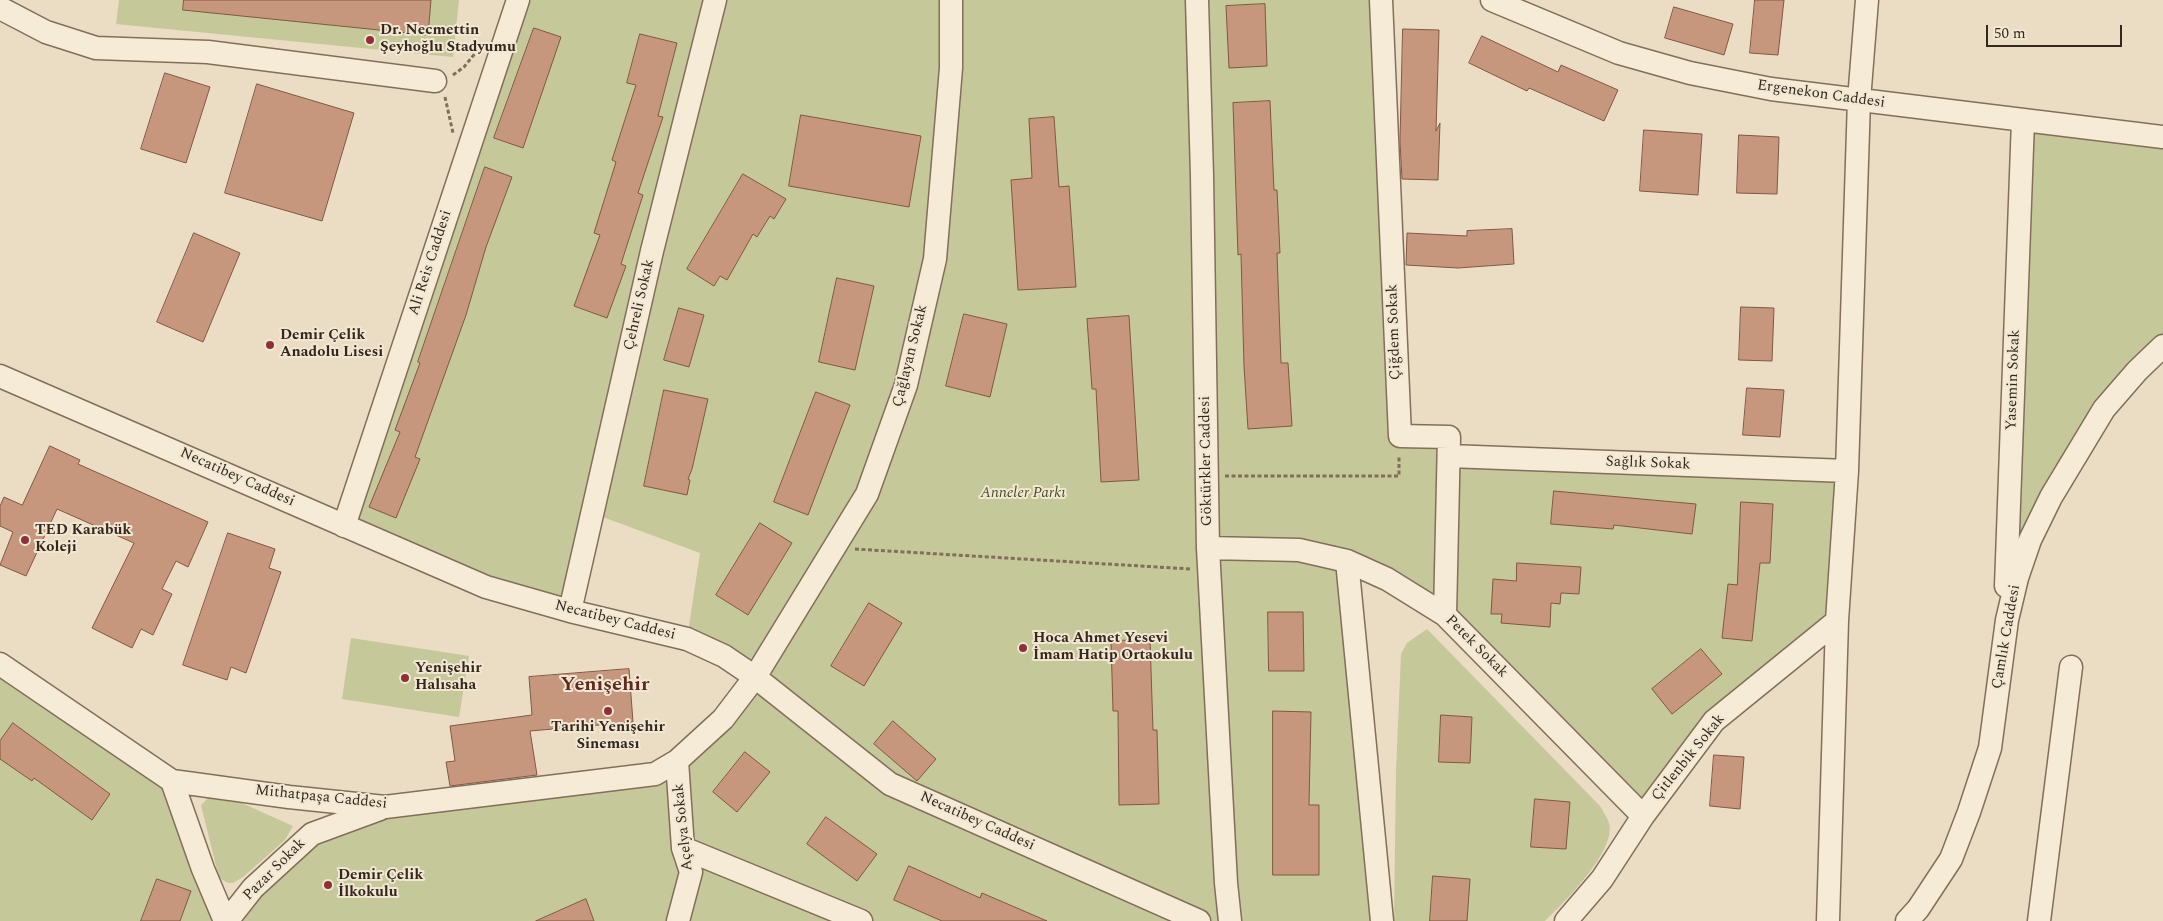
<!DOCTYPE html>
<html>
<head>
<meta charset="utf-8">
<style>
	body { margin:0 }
	#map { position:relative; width:2163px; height:921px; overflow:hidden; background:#eaddc3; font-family:Spectral,serif }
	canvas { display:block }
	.scale { position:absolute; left:1986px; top:25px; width:136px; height:22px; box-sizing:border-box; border:2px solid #34281e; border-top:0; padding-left:6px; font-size:15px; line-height:18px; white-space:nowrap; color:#34281e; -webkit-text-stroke:4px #f2e7d2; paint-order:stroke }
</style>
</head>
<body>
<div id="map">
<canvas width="2163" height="921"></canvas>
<div class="scale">50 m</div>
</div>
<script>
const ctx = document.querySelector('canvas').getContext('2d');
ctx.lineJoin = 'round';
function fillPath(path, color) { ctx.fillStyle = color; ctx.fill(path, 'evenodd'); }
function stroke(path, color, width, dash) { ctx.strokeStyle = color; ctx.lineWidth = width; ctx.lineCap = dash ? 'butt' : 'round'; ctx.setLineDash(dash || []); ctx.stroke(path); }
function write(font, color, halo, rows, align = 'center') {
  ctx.font = font + ' Spectral,serif'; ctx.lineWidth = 4; ctx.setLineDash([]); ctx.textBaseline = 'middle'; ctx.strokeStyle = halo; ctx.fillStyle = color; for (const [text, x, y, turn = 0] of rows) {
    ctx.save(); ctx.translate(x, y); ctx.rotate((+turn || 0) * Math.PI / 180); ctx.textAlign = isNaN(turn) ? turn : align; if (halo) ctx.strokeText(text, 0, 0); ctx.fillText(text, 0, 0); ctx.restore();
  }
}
const green = new Path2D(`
	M119 0H459L453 57 116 24Z
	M518 0H1381L1400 435 1449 437V456L1847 471 1837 621 1714 721 1643 816 1445 615 1347 561 1382 921H594L586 900 536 921H227L312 834 385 807 655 774 755 677 687 639 700 553 592 513 570 611 344 526Z
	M2023 120 2163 139V346L2104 409 2017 578Z
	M1427 629 1600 806C1603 811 1607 817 1609 823 1617 850 1563 904 1545 921H1394L1396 771 1401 654 1407 643Z
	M351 638 469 656 459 717 342 699Z
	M0 662 172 781 225 921H0Z
	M211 795 235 800 293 826 285 840 243 877 233 883H228L219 878 201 805Z`);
const building = new Path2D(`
	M184 0H431L428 35 183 10Z
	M1755 0H1784L1778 55 1750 53Z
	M1265 4 1267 66 1229 68 1226 6Z
	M1674 7 1733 24 1724 55 1665 38Z
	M534 28 561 37 523 148 494 138Z
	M1403 29 1439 30 1436 131 1440 123 1438 180 1402 179 1400 142Z
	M640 34 677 43 658 116 663 117 638 193 643 195 621 264 626 266 607 318 574 306 600 235 594 233 616 162 612 160 636 85 627 83Z
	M1482 36 1558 72 1561 65 1618 90 1604 121 1529 88 1527 91 1469 63Z
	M165 73 210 87 186 163 141 149Z
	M257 84 354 113 322 221 225 193Z
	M1270 101 1274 190H1277L1280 253H1277L1281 363H1288L1292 426 1248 429 1244 366 1241 254 1238 255 1233 103Z
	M801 115 921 136 909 207 789 186Z
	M1054 117 1059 187 1069 186 1076 287 1018 290 1011 180 1032 178 1029 119Z
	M1644 130 1702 134 1698 195 1640 191Z
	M1739 135 1779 137 1777 194 1737 193Z
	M485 167 512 177 486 247 466 315 415 457 420 459 396 518 369 507 400 432 395 430 420 363 418 362Z
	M743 174 786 199 774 219 770 216 757 237 753 234 727 280 720 276 714 286 687 269Z
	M1512 229 1514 264 1458 268 1406 265 1407 233 1467 236V231Z
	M194 233 240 253 203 342 157 322Z
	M837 278 874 286 855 370 819 362Z
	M1741 307 1774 308 1772 361 1739 360Z
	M679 308 704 315 689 367 664 360Z
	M964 314 1007 324 990 397 946 386Z
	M1129 316 1139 480 1101 482 1096 389H1092L1087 319Z
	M1747 388 1784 390 1780 437 1743 435Z
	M664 390 708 399 692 469 688 479 690 480 687 495 644 486Z
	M816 392 850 405 808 515 774 502Z
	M50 446 80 460 78 464 208 522 188 567 176 561 162 589 172 594 153 635 141 629 132 648 92 628 134 543 57 509 26 576 0 565 13 532 0 526V506L4 497 22 505Z
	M1554 491 1696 504 1692 534 1614 525 1613 529 1551 524Z
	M1741 502 1773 504 1770 563H1760L1752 641 1722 638 1728 584 1737 585Z
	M760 523 792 543 748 615 716 595Z
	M228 533 275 549 269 568 281 572 246 673 231 667 227 680 183 665Z
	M1517 563 1581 567 1579 594 1561 593 1560 604 1551 603 1550 627 1501 623 1502 614H1491L1493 579 1516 581Z
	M869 603 902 623 864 686 831 666Z
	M1268 612H1303L1304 671H1269Z
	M1150 640 1153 730H1157L1159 804 1119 805 1118 711H1113L1111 641Z
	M1701 649 1722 674 1672 714 1652 689Z
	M629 669 633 722 530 731 537 775 450 786 446 762 455 761 450 726 532 715 529 677Z
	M1273 711 1311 712 1309 805H1319V875H1273Z
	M1441 715 1472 717 1470 763 1439 762Z
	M893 721 936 759 917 781 874 744Z
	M13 723 110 794 92 820 34 778 32 781 0 759V741Z
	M745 752 770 772 737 812 713 792Z
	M1714 755 1744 757 1740 809 1710 806Z
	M1535 799 1570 802 1566 849 1531 847Z
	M826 817 877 854 857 881 807 844Z
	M909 866 980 898 982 893 1047 921H942L894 900Z
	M1433 876 1470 879 1467 921H1430Z
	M157 879 191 891 180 921H141Z
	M586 899 594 921H536Z`);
const path = new Path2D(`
	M453 75 464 67 481 46
	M445 97 453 133
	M1225 476H1399V456
	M855 549 1191 569`);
const minor = new Path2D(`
	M1197 0 1202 176 1208 548 1226 883 1230 921
	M1381 0 1400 436 1449 437 1445 615
	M1492 0 1619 53 1690 73 1771 89 2163 137
	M0 8 46 32 96 48 208 52 435 81
	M0 376 486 587 570 611 687 639 724 656 755 677 890 784 1199 921
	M1449 456 1847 471
	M344 526 518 0
	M1208 548 1299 550 1347 561 1387 579 1445 615 1643 816
	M1347 561 1382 921
	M2006 586 2023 120
	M570 611 652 251 715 0
	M0 664 172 781 289 797 385 807 655 774 677 761 723 719 755 677 867 494 906 385 935 259 951 68V0
	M677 761 683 848 691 872 678 921
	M172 781 203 869 225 921
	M683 848 861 921
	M227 921 253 888 312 834 380 809
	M1566 921 1602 879 1643 816 1714 721 1837 621
	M1828 921 1837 621 1847 471 1859 100 1867 0
	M1907 921 1918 909 1951 859 1969 812 1990 748 2007 620 2017 578 2030 540 2051 497 2104 409 2137 371 2163 346
	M2039 921 2071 667`);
const markers = [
	[370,40,5,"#8e3036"],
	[270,345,5,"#8e3036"],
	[25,540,5,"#8e3036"],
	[1023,648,5,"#8e3036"],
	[405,678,5,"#8e3036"],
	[608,711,5,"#8e3036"],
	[328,885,5,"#8e3036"]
];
const poiNames = [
	["Dr. Necmettin",380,31],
	["Şeyhoğlu Stadyumu",380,48],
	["Demir Çelik",280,336],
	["Anadolu Lisesi",280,353],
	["TED Karabük",35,531],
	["Koleji",35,548],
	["Hoca Ahmet Yesevi",1033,639],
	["İmam Hatip Ortaokulu",1033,656],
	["Yenişehir",415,669],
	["Halısaha",415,686],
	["Tarihi Yenişehir",608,728,"center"],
	["Sineması",608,745,"center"],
	["Demir Çelik",338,876],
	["İlkokulu",338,893]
];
const streetNames = [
	["Ergenekon Caddesi",1821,95,8],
	["Ali Reis Caddesi",431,263,-72],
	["Çehreli Sokak",640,305,-77],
	["Çiğdem Sokak",1395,332,-92],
	["Çağlayan Sokak",911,356,-76],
	["Yasemin Sokak",2014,380,-88],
	["Göktürkler Caddesi",1207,461,-91],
	["Sağlık Sokak",1648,464,2],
	["Necatibey Caddesi",237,478,24],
	["Necatibey Caddesi",615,621,14],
	["Çamlık Caddesi",2007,637,-80],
	["Petek Sokak",1476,647,45],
	["Çitlenbik Sokak",1689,758,-51],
	["Mithatpaşa Caddesi",321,798,6],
	["Necatibey Caddesi",977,822,24],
	["Açelya Sokak",684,827,-96],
	["Pazar Sokak",275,870,-45]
];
const parkNames = [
	["Anneler Parkı",1023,494]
];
const districtNames = [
	["Yenişehir",605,686]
];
fillPath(green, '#c5c898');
fillPath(building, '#c6977c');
stroke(building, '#815843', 1);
stroke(minor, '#836e5b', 25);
stroke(path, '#836e5b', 3, [4, 2.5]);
stroke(minor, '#f6ebd6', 22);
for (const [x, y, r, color] of markers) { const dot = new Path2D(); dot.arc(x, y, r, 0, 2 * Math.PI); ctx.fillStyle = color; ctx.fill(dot); stroke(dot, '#f2e7d2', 2); }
write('bold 15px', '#34281e', '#f2e7d2', poiNames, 'left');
write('15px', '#34281e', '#f2e7d2', streetNames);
write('italic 15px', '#474f26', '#f2e7d2', parkNames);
write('bold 20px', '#5e2a21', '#f2e7d2', districtNames);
</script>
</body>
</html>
